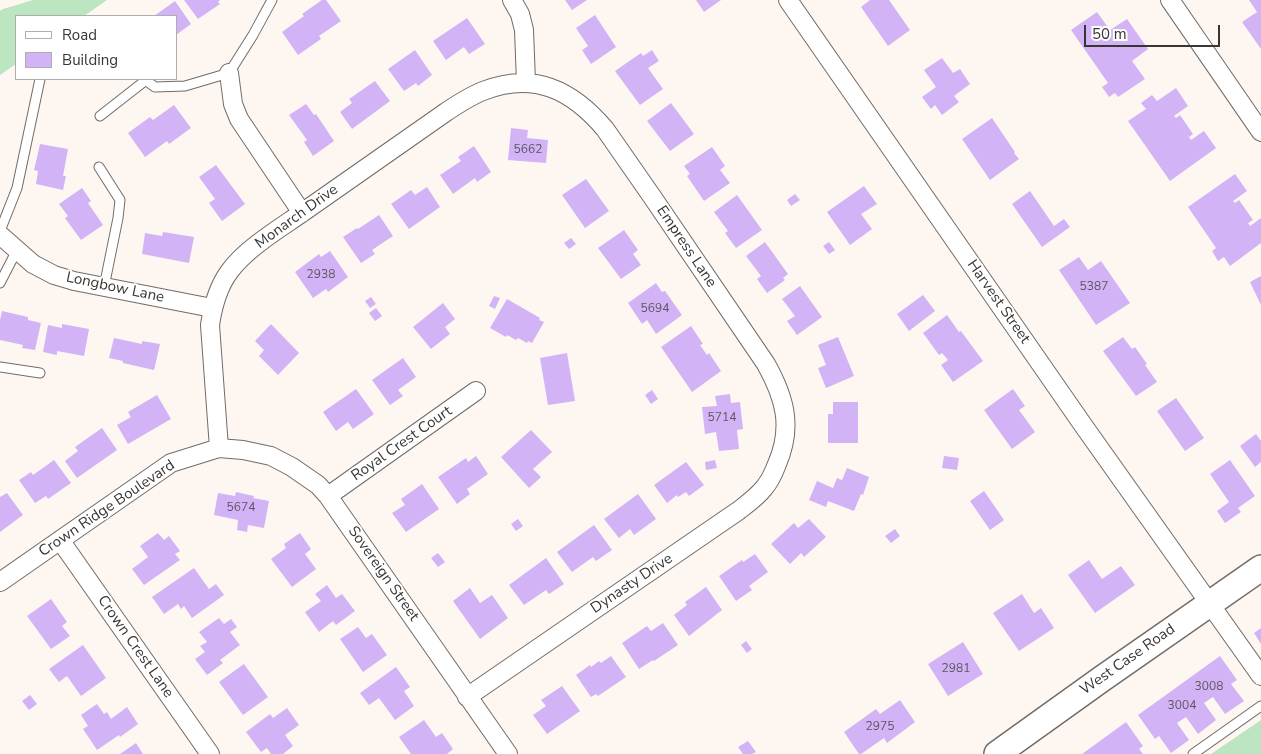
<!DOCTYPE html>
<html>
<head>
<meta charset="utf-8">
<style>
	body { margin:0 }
	#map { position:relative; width:1261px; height:754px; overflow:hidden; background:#fef6f1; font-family:"Nunito Sans",sans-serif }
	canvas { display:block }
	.legend { position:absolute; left:15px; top:15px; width:162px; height:65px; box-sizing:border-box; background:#fff; border:1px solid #afaead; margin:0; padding:6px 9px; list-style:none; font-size:15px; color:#383533 }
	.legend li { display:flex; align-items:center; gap:10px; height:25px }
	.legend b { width:25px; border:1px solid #afaead }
	.scale { position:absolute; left:1084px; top:25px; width:136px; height:22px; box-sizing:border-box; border:2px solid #383533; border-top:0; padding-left:6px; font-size:15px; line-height:18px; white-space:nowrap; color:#383533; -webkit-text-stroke:4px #fff; paint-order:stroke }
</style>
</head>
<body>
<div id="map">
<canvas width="1261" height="754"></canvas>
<ul class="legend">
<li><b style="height:6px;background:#fff"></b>Road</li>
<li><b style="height:14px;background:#d2b4f6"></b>Building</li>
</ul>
<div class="scale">50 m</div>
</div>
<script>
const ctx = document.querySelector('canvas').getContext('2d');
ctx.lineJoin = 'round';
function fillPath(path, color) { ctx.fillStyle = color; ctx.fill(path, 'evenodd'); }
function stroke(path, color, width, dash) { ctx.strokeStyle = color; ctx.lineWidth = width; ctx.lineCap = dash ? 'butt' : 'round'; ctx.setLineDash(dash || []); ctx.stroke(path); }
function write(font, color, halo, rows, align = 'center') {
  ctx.font = font + ' "Nunito Sans",sans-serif'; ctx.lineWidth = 4; ctx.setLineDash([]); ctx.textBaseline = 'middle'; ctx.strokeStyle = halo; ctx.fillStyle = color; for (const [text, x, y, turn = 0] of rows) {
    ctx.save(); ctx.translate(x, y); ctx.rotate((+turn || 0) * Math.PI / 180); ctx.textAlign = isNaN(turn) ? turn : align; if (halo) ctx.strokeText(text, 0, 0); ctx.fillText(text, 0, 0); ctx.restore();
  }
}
const green = new Path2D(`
	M33 0H107L84 16H16V64L0 75V11L3 9Z
	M1261 720V754H1211Z`);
const building = new Path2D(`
	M184 0H220L218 2 220 4 198 19Z
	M322 0H326L341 21 319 36 321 39 298 55 282 32 304 16 302 14Z
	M565 0H587L572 10Z
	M696 0H721L704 12Z
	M870 0H889L910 30 888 46 861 7Z
	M1249 0H1261V49L1242 22 1257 12Z
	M175 1 191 24 176 35V16H154Z
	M1097 12 1110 30 1127 19 1148 49 1132 61 1145 79 1118 97 1115 93 1109 97 1102 87 1108 83 1071 30Z
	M595 15 616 47 591 64 582 50 588 46 576 28Z
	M467 18 485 44 469 54 464 47 446 60 433 41Z
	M415 50 432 75 418 86 416 83 404 91 388 69Z
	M652 50 659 61 648 68 663 89 640 105 615 71 641 53 643 56Z
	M942 58 953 73 960 69 970 84 954 96 959 102 942 115 935 105 931 109 922 97 936 87 924 70Z
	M375 81 390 101 352 129 340 112 352 103 349 99Z
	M1176 88 1188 106 1174 116 1176 118 1180 115 1193 134 1189 137 1191 140 1204 131 1216 148 1170 181 1128 121 1146 109 1141 103 1152 95 1157 101Z
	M671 103 694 134 670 151 647 121Z
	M306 104 314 115 316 114 334 141 313 156 304 142 307 140 289 115Z
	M174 105 191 128 169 144 167 141 145 157 128 133 150 117 153 120Z
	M992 118 1015 152 1014 153 1019 159 990 180 962 139Z
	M511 128 528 130 527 138 548 140 546 163 508 160Z
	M40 144 68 149 63 176H66L63 190 36 184 38 171 34 170Z
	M474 146 491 172 477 182 475 178 453 194 440 175 461 161 458 157Z
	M712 147 725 166 720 170 730 183 704 201 687 176 690 174 684 166Z
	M216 165 245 204 222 221 209 203 215 199 199 177Z
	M1235 174 1247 191 1233 201 1235 203 1239 200 1253 220 1248 223 1250 226 1261 218V243L1230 266 1224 257 1218 261 1212 251 1216 248 1188 207Z
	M586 179 609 211 585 228 562 195Z
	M864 186 877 204 861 214 872 229 850 245 827 212Z
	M427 187 440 207 409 229 391 204 411 190 415 195Z
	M82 188 91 201 88 203 103 225 81 240 65 218 68 216 59 204Z
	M1030 191 1054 226 1064 219 1070 227 1042 247 1012 204Z
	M795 194 800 200 791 206 787 200Z
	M737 195 762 230 736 248 725 233 728 231 714 212Z
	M379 215 393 236 372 250 375 254 361 263 343 237 357 228 358 229Z
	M624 230 638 250 633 254 641 265 621 279 598 248Z
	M163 232 194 237 189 263 142 254 145 233 162 236Z
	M571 238 576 244 569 249 564 243Z
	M765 242 788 274 783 278 785 280 767 293 757 279 761 276 746 256Z
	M829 242 835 250 829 254 823 246Z
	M330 251 348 277 328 292 326 289 313 298 295 272 319 254 321 257Z
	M1079 257 1088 270 1101 261 1130 303 1096 325 1059 270Z
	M1261 276V305L1250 282Z
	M656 283 662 292 665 291 682 315 656 334 647 320 642 324 628 303Z
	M800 286 822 317 797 335 787 321 795 316 782 299Z
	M923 295 935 311 909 331 897 314Z
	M494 296 500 298 495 309 489 306Z
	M371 297 376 304 370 308 365 301Z
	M507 299 540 318 539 320 544 322 532 343 528 341 527 343 518 338 516 340 507 335 506 337 490 328Z
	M443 303 455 319 445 327 450 334 431 349 413 327Z
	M376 308 382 316 375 321 369 313Z
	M2 311 28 317V320L41 323 35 350 22 348 23 345 0 340V320Z
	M947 315 959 332 961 331 983 361 953 382 941 365 948 360 942 353 939 355 923 333Z
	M62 324 89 329 84 356 57 351V355L43 352 48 325 62 328Z
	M271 324 299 353 278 375 259 356 264 350 255 341Z
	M691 326 703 344 700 345 707 355 709 353 721 371 692 392 661 347Z
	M838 337 854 376 826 388 818 368 826 365 818 345Z
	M1123 337 1132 349 1135 347 1147 364 1145 365 1157 382 1136 396 1103 351Z
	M114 338 142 344V341L160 344 154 370 123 363V361L109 358Z
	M567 353 575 401 548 405 540 358Z
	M403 358 416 377 398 390 403 396 390 405 372 380Z
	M356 389 374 414 353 429 348 422 336 431 323 412Z
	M1013 389 1025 406 1019 410 1035 432 1012 449 984 410Z
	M652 390 658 399 651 404 645 395Z
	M730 394 731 403 740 402 743 429 737 430 739 449 719 451 716 432 705 434 702 407 717 406 715 396Z
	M157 395 171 419 128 444 117 425 131 417 128 412Z
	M1176 398 1204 438 1185 451 1157 411Z
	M833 402H858V443H828V414H833Z
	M102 428 117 450 77 478 65 461 78 451 75 447Z
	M531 430 552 452 533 469 541 477 529 488 501 457Z
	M1256 434 1261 441V462L1255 467 1240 446Z
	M476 456 488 474 467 489 470 494 457 504 438 477 466 458 468 462Z
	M944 456 959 458 957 470 942 468Z
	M54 460 71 483 48 499 46 496 35 503 19 480 31 472 33 475Z
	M715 460 717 468 706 470 705 462Z
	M1230 460 1255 496 1238 508 1241 512 1225 523 1217 511 1229 502 1210 474Z
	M686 462 704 485 689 496 686 492 678 497 677 495 667 503 654 485Z
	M847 468 869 477 863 495 861 494 854 511 828 501 826 507 809 500 817 481 833 488 837 478 842 480Z
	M422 484 439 509 406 532 392 513 405 505 401 499Z
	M984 491 1004 520 990 530 970 501Z
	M236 492 254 496 253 498 269 501 264 528 248 525 247 532 237 530 238 520 214 515 218 493 235 496Z
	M7 493 23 515 0 532V497Z
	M638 494 656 519 634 535 630 529 619 538 604 519Z
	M518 519 523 526 516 531 511 524Z
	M809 519 826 537 804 557 801 553 790 564 771 544 794 523 798 528Z
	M594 525 612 550 596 561 593 557 572 572 557 552Z
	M895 529 900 536 891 543 885 536Z
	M158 533 164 540 169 536 180 551 175 554 180 560 144 585 132 569 148 557 140 546Z
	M300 533 311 549 305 554 316 569 292 587 271 559 286 548 284 544Z
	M438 553 445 562 438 567 431 558Z
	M755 554 768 572 749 586 752 590 736 601 719 576 742 560 743 562Z
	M546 558 564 584 549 594 546 590 524 605 509 585Z
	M1089 560 1102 579 1121 566 1135 585 1095 613 1068 575Z
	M194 568 209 589 216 584 224 595 192 618 184 606 181 609 178 604 164 614 152 597Z
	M327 585 336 598 342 594 355 611 336 625 333 621 319 632 305 612 321 601 315 594Z
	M706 587 722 610 689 636 674 615 687 605 685 602Z
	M470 588 480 603 492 595 508 618 480 639 453 601Z
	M1022 594 1034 613 1041 608 1054 628 1019 651 993 613Z
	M51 599 67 622 62 626 70 636 51 649 27 616Z
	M219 618 224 624 231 619 237 627 230 632 240 645 220 660 223 663 207 675 195 659 205 652 200 646 207 642 199 632Z
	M663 623 678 645 654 661 653 660 639 669 622 643 647 626 651 631Z
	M358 627 366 638 372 634 387 655 363 672 340 639Z
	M1261 628V644L1254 633Z
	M746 641 752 649 747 653 741 645Z
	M963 642 983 674 948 696 928 664Z
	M83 645 106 678 81 696 67 676 59 682 49 669Z
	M611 656 626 677 598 696 596 694 591 697 576 675 590 665 591 667 599 661 601 663Z
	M1220 656 1237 680 1231 684 1244 701 1225 714 1213 697 1204 703 1216 720 1198 734 1186 717 1177 723 1189 740 1171 753 1159 736 1155 739 1138 715Z
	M244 664 268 697 243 715 219 682Z
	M396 667 410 687 404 691 414 706 395 720 379 698 369 705 360 693Z
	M562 686 580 711 547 734 533 715 546 706 541 700Z
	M30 695 37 704 29 710 22 701Z
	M900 700 915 722 887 743 884 738 861 754H859L844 732 876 709 880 714Z
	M97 704 104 714 107 712 111 719 127 707 138 724 120 737 119 735 97 750 83 729 88 726 81 715Z
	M287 708 299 725 285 735 293 746 283 754H271L267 748 261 752 246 732 270 714 273 718Z
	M424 720 436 737 442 733 453 749 447 754H411L399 737Z
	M1126 722 1143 746 1139 749 1143 754H1082Z
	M748 741 756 752 752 754H743L738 747Z
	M136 743 143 754H120Z`);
const lane = new Path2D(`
	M144 79 155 87 185 86 229 73 253 35 272 0
	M100 116 146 80
	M99 167 120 200 118 218 104 287
	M0 231 17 188 40 79
	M0 283 17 250
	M0 367 40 373
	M1193 754 1261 706`);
const street = new Path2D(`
	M512 0 520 14 524 30 526 82
	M788 0 1083 425 1261 676
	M1170 0 1261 132
	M229 73 233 104 239 119 302 213
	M0 235 33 264 54 275 74 281 212 308
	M219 448 210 325C213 305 218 287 229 272 246 248 282 227 306 210 353 177 400 144 446 112 458 104 470 96 483 91 534 71 572 90 605 129L653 198 766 364C785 398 793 427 777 464 774 472 770 481 764 488 757 497 747 504 738 511L467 697
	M328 496 476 391
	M60 540 210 754
	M0 582 171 463 219 448 243 450 271 456 292 467 318 485 328 496 508 754`);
const secondary = new Path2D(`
	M997 754 1103 678 1261 568`);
const numberNames = [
	["5662",528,150],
	["2938",321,275],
	["5387",1094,287],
	["5694",655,309],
	["5714",722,418],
	["5674",241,508],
	["2981",956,669],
	["3008",1209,687],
	["3004",1182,706],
	["2975",880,727]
];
const streetNames = [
	["Monarch Drive",297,217,-36],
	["Empress Lane",686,247,56],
	["Longbow Lane",115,288,12],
	["Harvest Street",998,302,55],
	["Royal Crest Court",402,444,-35],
	["Crown Ridge Boulevard",107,509,-34],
	["Sovereign Street",383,574,55],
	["Dynasty Drive",632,584,-34],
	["Crown Crest Lane",135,647,55],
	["West Case Road",1128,660,-35]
];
fillPath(green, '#bce5c2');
fillPath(building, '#d2b4f6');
stroke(lane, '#726b67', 11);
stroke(street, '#726b67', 20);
stroke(secondary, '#726b67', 28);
stroke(lane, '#fff', 9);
stroke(street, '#fff', 18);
stroke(secondary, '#fff', 25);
write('12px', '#5e5564', null, numberNames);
write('15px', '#383533', '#fff', streetNames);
</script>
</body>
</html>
